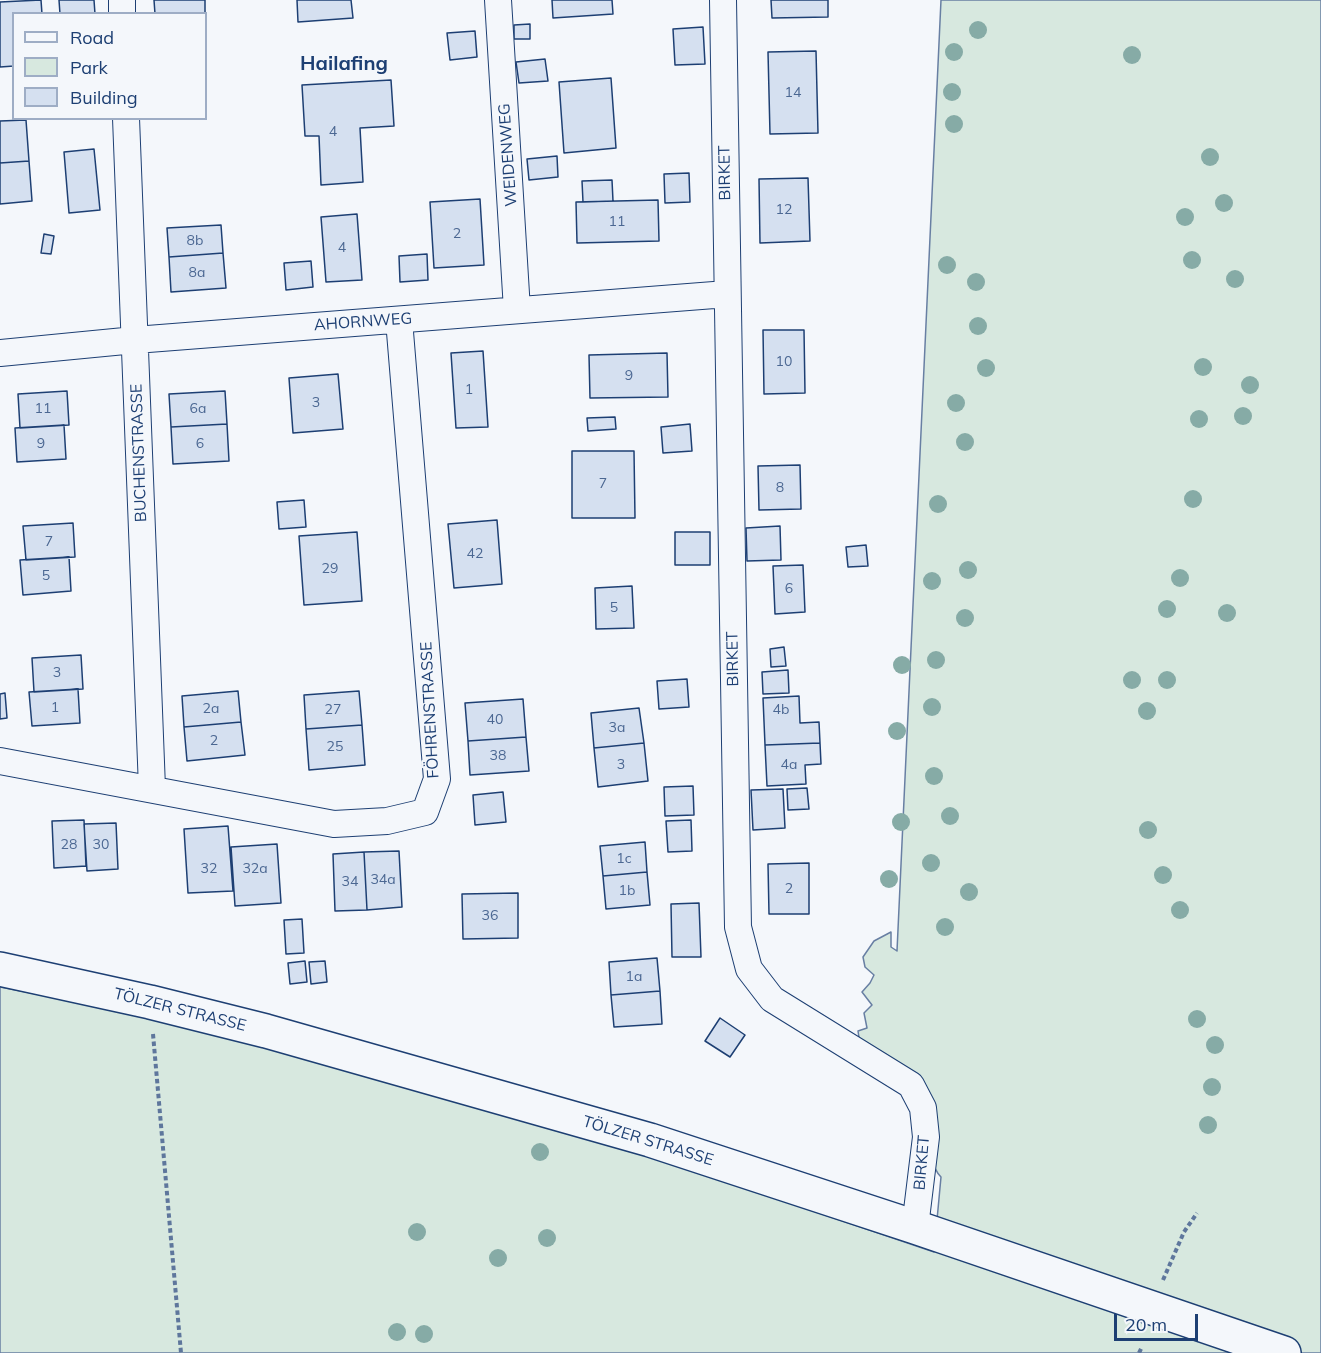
<!DOCTYPE html>
<html>
<head>
<meta charset="utf-8">
<style>
	body { margin:0 }
	#map { position:relative; width:1321px; height:1353px; overflow:hidden; background:#f4f7fb; font-family:Mulish,sans-serif }
	canvas { display:block }
	.legend { position:absolute; left:12px; top:12px; width:195px; height:108px; box-sizing:border-box; background:#f4f7fb; border:2px solid #9eadc5; margin:0; padding:8px 10px; list-style:none; font-size:18px; color:#1d3f73 }
	.legend li { display:flex; align-items:center; gap:12px; height:30px }
	.legend b { width:30px; border:2px solid #9eadc5 }
	.scale { position:absolute; left:1114px; top:1314px; width:84px; height:27px; box-sizing:border-box; border:3px solid #1d3f73; border-top:0; padding-left:8px; font-size:18px; line-height:21px; white-space:nowrap; color:#1d3f73; -webkit-text-stroke:4px #f4f7fb; paint-order:stroke }
</style>
</head>
<body>
<div id="map">
<canvas width="1321" height="1353"></canvas>
<ul class="legend">
<li><b style="height:8px;background:#f4f7fb"></b>Road</li>
<li><b style="height:16px;background:#d7e8df"></b>Park</li>
<li><b style="height:16px;background:#d5e0f0"></b>Building</li>
</ul>
<div class="scale">20 m</div>
</div>
<script>
const ctx = document.querySelector('canvas').getContext('2d');
ctx.lineJoin = 'round';
function fillPath(path, color) { ctx.fillStyle = color; ctx.fill(path, 'evenodd'); }
function stroke(path, color, width, dash) { ctx.strokeStyle = color; ctx.lineWidth = width; ctx.lineCap = dash ? 'butt' : 'round'; ctx.setLineDash(dash || []); ctx.stroke(path); }
function write(font, color, halo, rows, align = 'center') {
  ctx.font = font + ' Mulish,sans-serif'; ctx.lineWidth = 4.5; ctx.setLineDash([]); ctx.textBaseline = 'middle'; ctx.strokeStyle = halo; ctx.fillStyle = color; for (const [text, x, y, turn = 0] of rows) {
    ctx.save(); ctx.translate(x, y); ctx.rotate((+turn || 0) * Math.PI / 180); ctx.textAlign = isNaN(turn) ? turn : align; if (halo) ctx.strokeText(text, 0, 0); ctx.fillText(text, 0, 0); ctx.restore();
  }
}
const green = new Path2D(`
	M941 0H1321V1353H0V987L119 1010 266 1048 643 1153 934 1252 941 1177C928 1164 932 1142 932 1125L860 1044 858 1031 867 1028 864 1013 872 1005 862 992 870 983 874 975 865 967 863 957 874 941 891 932V947L897 951Z`);
const building = new Path2D(`
	M41 0 42 14H14V66L0 67V2Z
	M59 0H94L95 14H60Z
	M154 0H205V14H155Z
	M297 0H351L353 18 298 22Z
	M552 0H612L613 14 553 18Z
	M771 0H828V17L772 18Z
	M530 24V39H514V25Z
	M703 27 705 64 675 65 673 29Z
	M475 31 477 57 450 60 447 33Z
	M816 51 818 133 770 134 768 52Z
	M545 59 548 81 519 83 516 62Z
	M611 78 616 148 564 153 559 82Z
	M391 80 394 126 360 128 363 182 321 185 319 136H305L302 85Z
	M26 120 29 161 0 163V121Z
	M94 149 100 210 69 213 64 152Z
	M557 156 558 177 529 180 527 159Z
	M29 161 32 201 0 204V163Z
	M689 173 690 202 665 203 664 174Z
	M808 178 810 241 760 243 759 179Z
	M612 180 613 201 583 202 582 181Z
	M480 199 484 265 434 268 430 202Z
	M658 200 659 241 577 243 576 202Z
	M357 214 362 280 326 282 321 217Z
	M221 225 223 253 169 257 167 228Z
	M44 234 54 236 51 254 41 253Z
	M223 253 226 288 171 292 169 257Z
	M427 254 428 280 400 282 399 256Z
	M311 261 313 287 286 290 284 263Z
	M763 330H804L805 393 764 394Z
	M483 351 488 427 456 428 451 353Z
	M667 353 668 397 590 398 589 355Z
	M338 374 343 429 293 433 289 378Z
	M67 391 69 425 20 428 18 394Z
	M225 391 227 424 171 427 169 394Z
	M615 417 616 429 588 431 587 418Z
	M227 424 229 461 173 464 171 427Z
	M690 424 692 451 663 453 661 427Z
	M64 425 66 459 17 462 15 428Z
	M572 451H634L635 518H572Z
	M800 465 801 509 759 510 758 466Z
	M304 500 306 527 279 529 277 502Z
	M497 520 502 584 454 588 448 524Z
	M73 523 75 557 26 560 23 526Z
	M780 526 781 560 747 561 746 528Z
	M357 532 362 601 304 605 299 536Z
	M675 532H710V565H675Z
	M866 545 868 566 848 567 846 547Z
	M69 557 71 591 23 595 20 560Z
	M803 565 805 612 775 614 773 566Z
	M632 586 634 628 596 629 595 588Z
	M784 647 786 666 771 667 770 649Z
	M81 655 83 689 34 692 32 658Z
	M788 670 789 693 763 694 762 672Z
	M687 679 689 707 659 709 657 681Z
	M78 689 80 723 32 726 29 692Z
	M238 691 241 722 184 727 182 696Z
	M359 691 362 725 306 729 304 695Z
	M5 693 7 718 0 719V694Z
	M799 696 800 723 819 722 820 743 765 745 763 698Z
	M523 699 526 737 468 741 465 703Z
	M639 708 644 743 594 748 591 713Z
	M241 722 245 755 187 761 184 727Z
	M362 725 365 765 309 770 306 729Z
	M526 737 529 771 470 775 468 741Z
	M644 743 648 781 598 787 594 748Z
	M820 743 821 764 805 765 806 784 767 786 765 745Z
	M693 786 694 815 665 816 664 787Z
	M807 788 809 809 788 810 787 789Z
	M783 789 785 828 753 830 751 790Z
	M503 792 506 822 475 825 473 795Z
	M84 820 86 866 54 868 52 821Z
	M691 820 692 851 668 852 666 821Z
	M116 823 118 869 87 871 84 824Z
	M228 826 233 891 188 893 184 829Z
	M645 842 647 872 603 876 600 846Z
	M277 844 281 903 235 906 231 847Z
	M399 851 402 907 367 910 364 852Z
	M364 852 367 910 335 911 333 854Z
	M809 863V914H769L768 864Z
	M647 872 650 905 606 909 603 876Z
	M518 893V938L463 939 462 894Z
	M699 903 701 957H672L671 904Z
	M302 919 304 953 286 954 284 920Z
	M657 958 660 991 611 995 609 962Z
	M305 961 307 982 290 984 288 963Z
	M325 961 327 982 311 984 309 962Z
	M660 991 662 1024 614 1027 611 995Z
	M720 1018 745 1035 730 1057 705 1041Z`);
const path = new Path2D(`
	M153 1034 181 1353
	M1163 1280 1184 1232 1197 1213
	M1139 1353 1142 1347`);
const minor = new Path2D(`
	M122 0V14
	M498 0 517 310
	M723 0 738 927 749 969 772 999 911 1085 923 1108 926 1137 915 1227
	M126 118 152 788
	M0 353 135 340 727 294
	M0 761 334 824 387 821 425 812 437 779 399 320`);
const secondary = new Path2D(`
	M0 969 150 1002 266 1031 650 1140 915 1227 1284 1353`);
const trees = [
	[978,30],
	[954,52],
	[1132,55],
	[952,92],
	[954,124],
	[1210,157],
	[1224,203],
	[1185,217],
	[1192,260],
	[947,265],
	[1235,279],
	[976,282],
	[978,326],
	[1203,367],
	[986,368],
	[1250,385],
	[956,403],
	[1243,416],
	[1199,419],
	[965,442],
	[1193,499],
	[938,504],
	[968,570],
	[1180,578],
	[932,581],
	[1167,609],
	[1227,613],
	[965,618],
	[936,660],
	[902,665],
	[1132,680],
	[1167,680],
	[932,707],
	[1147,711],
	[897,731],
	[934,776],
	[950,816],
	[901,822],
	[1148,830],
	[931,863],
	[1163,875],
	[889,879],
	[969,892],
	[1180,910],
	[945,927],
	[1197,1019],
	[1215,1045],
	[1212,1087],
	[1208,1125],
	[540,1152],
	[417,1232],
	[547,1238],
	[498,1258],
	[397,1332],
	[424,1334]
];
const numberNames = [
	["14",793,93],
	["4",333,132],
	["12",784,210],
	["11",617,222],
	["2",457,234],
	["8b",195,241],
	["4",342,248],
	["8a",197,273],
	["10",784,362],
	["9",629,376],
	["1",469,390],
	["3",316,403],
	["11",43,409],
	["6a",198,409],
	["9",41,444],
	["6",200,444],
	["7",603,484],
	["8",780,488],
	["7",49,542],
	["42",475,554],
	["29",330,569],
	["5",46,576],
	["6",789,589],
	["5",614,608],
	["3",57,673],
	["1",55,708],
	["2a",211,709],
	["27",333,710],
	["4b",781,710],
	["40",495,720],
	["3a",617,728],
	["2",214,741],
	["25",335,747],
	["38",498,756],
	["3",621,765],
	["4a",789,765],
	["28",69,845],
	["30",101,845],
	["1c",624,859],
	["32",209,869],
	["32a",255,869],
	["34a",383,880],
	["34",350,882],
	["2",789,889],
	["1b",627,891],
	["36",490,916],
	["1a",634,977]
];
const streetNames = [
	["WEIDENWEG",508,155,-94],
	["BIRKET",725,173,-91],
	["AHORNWEG",363,322,-4],
	["BUCHENSTRASSE",139,453,-92],
	["BIRKET",733,659,-91],
	["FÖHRENSTRASSE",430,710,-93],
	["TÖLZER STRASSE",180,1010,14],
	["TÖLZER STRASSE",648,1141,17],
	["BIRKET",922,1163,-85]
];
const quarterNames = [
	["Hailafing",344,64]
];
fillPath(green, '#d7e8df');
stroke(green, '#687fa3', 1.5);
fillPath(building, '#d5e0f0');
stroke(building, '#1d3f73', 1.5);
stroke(minor, '#1d3f73', 28);
stroke(secondary, '#1d3f73', 36);
stroke(path, '#5e769c', 4, [4.5, 3]);
stroke(minor, '#f4f7fb', 26);
stroke(secondary, '#f4f7fb', 33);
ctx.fillStyle = '#86aba6';
for (const [x, y] of trees) { ctx.beginPath(); ctx.arc(x, y, 9, 0, 2 * Math.PI); ctx.fill(); }
write('14px', '#4b6792', null, numberNames);
write('16px', '#1d3f73', '#f4f7fb', streetNames);
write('bold 20px', '#1d3f73', '#f4f7fb', quarterNames);
</script>
</body>
</html>
